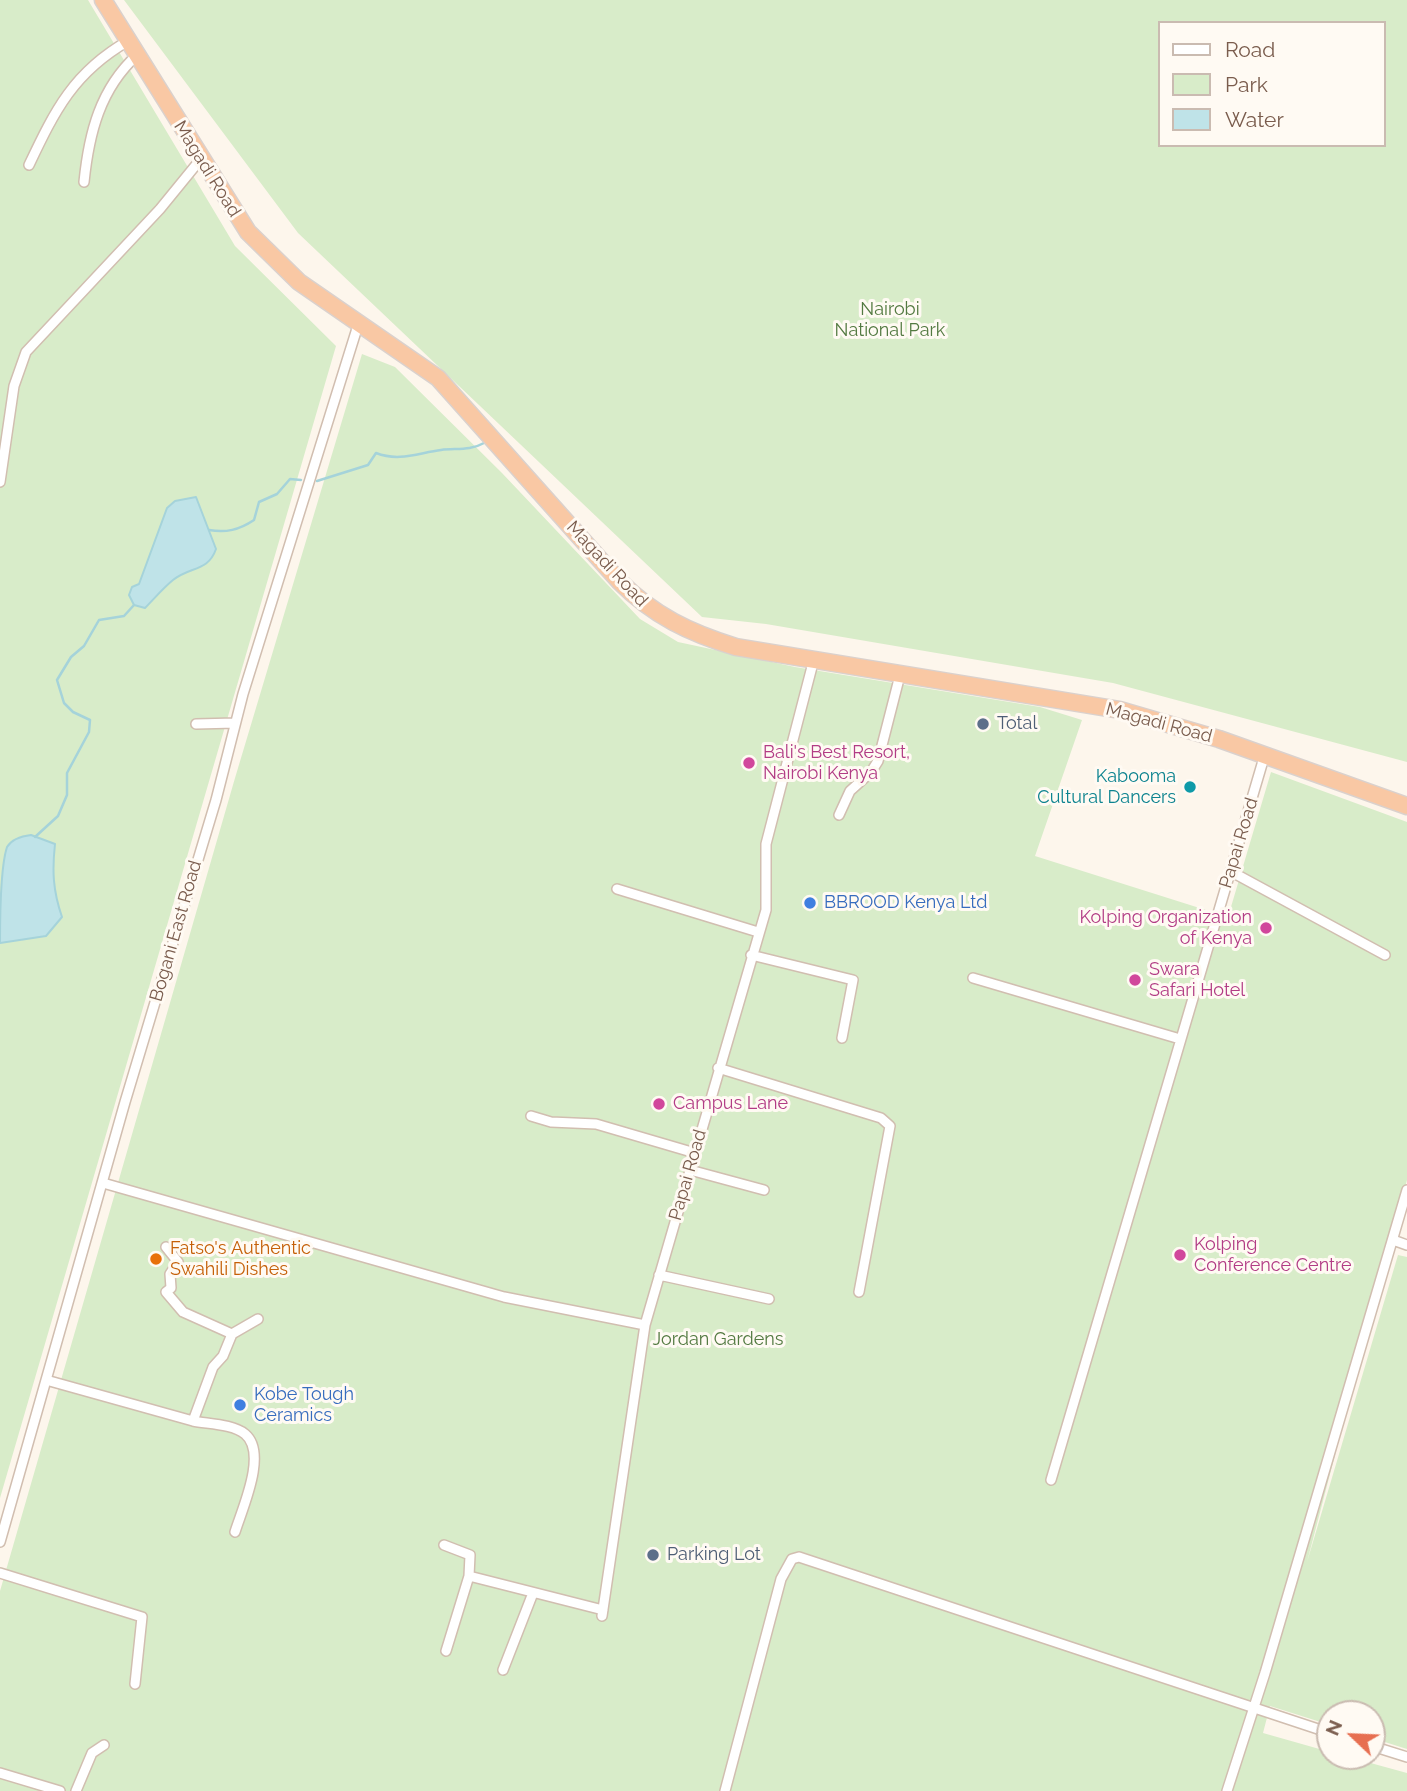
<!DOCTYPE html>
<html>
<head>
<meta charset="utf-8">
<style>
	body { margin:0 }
	#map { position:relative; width:1407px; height:1791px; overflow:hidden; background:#fdf6ec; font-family:Raleway,sans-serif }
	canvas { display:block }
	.legend { position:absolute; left:1158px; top:21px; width:228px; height:126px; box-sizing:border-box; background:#fffaf3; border:2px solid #cabbb1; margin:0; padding:9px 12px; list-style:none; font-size:21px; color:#7a5c4d }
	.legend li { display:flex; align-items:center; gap:14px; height:35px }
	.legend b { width:35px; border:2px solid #cabbb1 }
	.north { position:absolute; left:1316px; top:1700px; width:70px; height:70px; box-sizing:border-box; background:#fffaf3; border:2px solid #cabbb1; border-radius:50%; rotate:293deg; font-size:19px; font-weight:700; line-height:28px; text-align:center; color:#7a5c4d }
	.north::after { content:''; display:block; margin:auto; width:24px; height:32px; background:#e76f51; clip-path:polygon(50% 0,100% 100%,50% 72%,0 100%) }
</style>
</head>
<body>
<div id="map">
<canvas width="1407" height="1791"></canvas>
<ul class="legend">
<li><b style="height:9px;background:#fff"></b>Road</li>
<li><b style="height:19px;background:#d8ecc9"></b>Park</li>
<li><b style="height:19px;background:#bfe3e8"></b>Water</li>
</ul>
<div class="north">N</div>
</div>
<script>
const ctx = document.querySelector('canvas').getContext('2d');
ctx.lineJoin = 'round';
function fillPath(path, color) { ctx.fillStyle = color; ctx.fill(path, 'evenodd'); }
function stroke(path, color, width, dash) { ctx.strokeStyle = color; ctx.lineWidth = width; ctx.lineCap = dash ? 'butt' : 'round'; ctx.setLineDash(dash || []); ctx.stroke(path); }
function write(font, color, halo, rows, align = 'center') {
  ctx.font = font + ' Raleway,sans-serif'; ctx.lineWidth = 6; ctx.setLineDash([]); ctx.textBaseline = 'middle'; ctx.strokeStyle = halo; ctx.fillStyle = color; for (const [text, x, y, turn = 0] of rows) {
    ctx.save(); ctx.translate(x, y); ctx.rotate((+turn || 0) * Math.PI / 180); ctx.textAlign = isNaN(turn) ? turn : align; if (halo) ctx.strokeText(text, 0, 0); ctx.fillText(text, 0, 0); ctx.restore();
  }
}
const green = new Path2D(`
	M0 0H88L235 246 336 346 0 1498Z
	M124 0H1407V762L1113 683 766 624 702 617 298 233ZM1160 23H1384V145H1160Z
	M362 354 395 367 502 473 640 619 678 642 795 667 1040 707 1082 720 1035 856 1228 917 1271 772 1407 822V1180L1307 1562 1398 1255 1407 1257V1749L1372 1738V1714H1330V1725L1270 1706 1263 1733 1330 1752V1756H1345L1407 1773V1791H0V1591L235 778Z`);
const water = new Path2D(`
	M196 497 216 549C208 572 190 566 173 580 163 588 154 599 145 608L134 605 129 595 132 587 139 584 167 508 175 501Z
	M31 835 55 844C52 871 53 891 62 917L46 936 0 943C0 919 0 868 7 847 12 839 22 836 31 835Z`);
const stream = new Path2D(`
	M317 481 368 465 376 453C399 462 418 453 441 450 456 448 470 451 484 443
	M209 530C226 533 239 530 254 520L259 502 277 494 290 479 301 480
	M35 837 58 816 67 795V773L89 732 90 720 73 712 64 703 57 680 71 657 84 646 99 620 124 616 134 605`);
const minor = new Path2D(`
	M29 165C55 110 74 72 128 41
	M84 182C89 133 100 89 137 55
	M0 482 14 386 26 352 160 209 200 160
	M196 724 235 723
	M839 815 850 791 871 772 878 761 900 675
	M1230 871 1385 955
	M617 889 758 932
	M751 955 853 980 842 1038
	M973 978 1180 1039
	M718 1068 881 1118 890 1126 859 1292
	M531 1116 551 1122 596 1124 695 1153
	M690 1170 764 1190
	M103 1183 504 1297 645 1325
	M1393 1240 1407 1245
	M659 1275 769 1299
	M232 1334 258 1319
	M46 1380 193 1421 213 1367 223 1356 232 1334 183 1312 166 1292 171 1288 170 1274 178 1262 166 1247
	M193 1421C208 1424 233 1424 245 1434 268 1453 242 1509 235 1532
	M1051 1480 1265 754
	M0 1542 125 1102 216 800 243 694 359 322
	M444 1545 470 1555 469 1576
	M0 1573 142 1617 135 1684
	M602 1616 645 1325 766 910V844L814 659
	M446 1651 469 1576 603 1610
	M503 1670 533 1593
	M1372 1746 1407 1757
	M0 1773 60 1791
	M76 1791 92 1753 104 1745
	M725 1791 781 1579 792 1559 799 1557 1330 1733
	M1227 1791 1265 1673 1407 1190`);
const trunk = new Path2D(`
	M103 0 248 232 299 282 438 378 619 581C654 616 690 633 736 647L1120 710 1219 739 1407 806`);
const markers = [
	[983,724,7,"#5c6f8a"],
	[749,763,7,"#d1479c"],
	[1190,787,7,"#0f9aa8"],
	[810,903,7,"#3f7fe0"],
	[1266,928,7,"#d1479c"],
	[1135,980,7,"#d1479c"],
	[659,1104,7,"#d1479c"],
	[1180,1255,7,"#d1479c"],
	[156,1259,7,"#e8710a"],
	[240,1405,7,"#3f7fe0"],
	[653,1555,7,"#5c6f8a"]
];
const streetNames = [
	["Magadi Road",207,169,58],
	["Magadi Road",607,564,47],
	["Magadi Road",1159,723,15],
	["Papai Road",1239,843,-73],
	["Bogani East Road",176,931,-74],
	["Papai Road",688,1175,-74]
];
const parkNames = [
	["Nairobi",890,310],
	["National Park",890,331],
	["Jordan Gardens",718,1340]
];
const serviceNames = [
	["Total",997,724],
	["Parking Lot",667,1555]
];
const hotelNames = [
	["Bali's Best Resort,",763,753],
	["Nairobi Kenya",763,774],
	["Kolping Organization",1252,918,"right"],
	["of Kenya",1252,939,"right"],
	["Swara",1149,970],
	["Safari Hotel",1149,991],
	["Campus Lane",673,1104],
	["Kolping",1194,1245],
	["Conference Centre",1194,1266]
];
const cultureNames = [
	["Kabooma",1176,777],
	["Cultural Dancers",1176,798]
];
const shopNames = [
	["BBROOD Kenya Ltd",824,903],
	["Kobe Tough",254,1395],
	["Ceramics",254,1416]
];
const foodNames = [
	["Fatso's Authentic",170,1249],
	["Swahili Dishes",170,1270]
];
fillPath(green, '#d8ecc9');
fillPath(water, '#bfe3e8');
stroke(water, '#a5d3da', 2);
stroke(stream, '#a5d3da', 2.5);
stroke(minor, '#d1beb0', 12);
stroke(trunk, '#dad1cd', 19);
stroke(minor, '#fff', 9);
stroke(trunk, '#f9c8a4', 16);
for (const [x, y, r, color] of markers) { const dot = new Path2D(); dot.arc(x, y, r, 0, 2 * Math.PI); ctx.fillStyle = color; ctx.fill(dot); stroke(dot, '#fffaf3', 2.5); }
write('18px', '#7a5c4d', '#fffaf3', streetNames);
write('18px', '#537a41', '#fffaf3', parkNames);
write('18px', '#4e5e75', '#fffaf3', serviceNames, 'left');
write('18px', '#b23c85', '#fffaf3', hotelNames, 'left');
write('18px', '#0d838f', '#fffaf3', cultureNames, 'right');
write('18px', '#366cbe', '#fffaf3', shopNames, 'left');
write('18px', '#c56008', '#fffaf3', foodNames, 'left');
</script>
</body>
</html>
